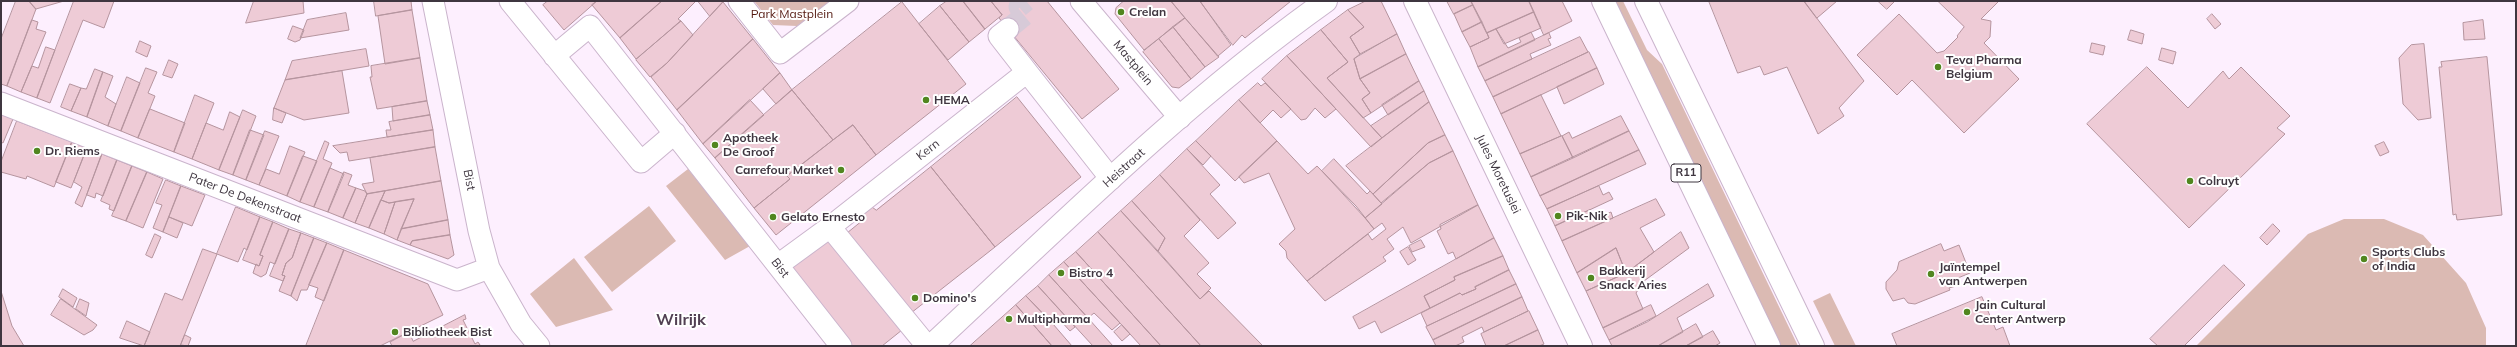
<!DOCTYPE html>
<html>
<head>
<meta charset="utf-8">
<style>
	body { margin:0 }
	#map { position:relative; width:2517px; height:347px; overflow:hidden; background:#fdeffe; font-family:Mulish,sans-serif }
	canvas { display:block }
	.frame { position:absolute; inset:0; border:2px solid #3f3640; pointer-events:none }
</style>
</head>
<body>
<div id="map">
<canvas width="2517" height="347"></canvas>
<div class="frame"></div>
</div>
<script>
const ctx = document.querySelector('canvas').getContext('2d');
ctx.lineJoin = 'round';
function fillPath(path, color) { ctx.fillStyle = color; ctx.fill(path, 'evenodd'); }
function stroke(path, color, width, dash) { ctx.strokeStyle = color; ctx.lineWidth = width; ctx.lineCap = dash ? 'butt' : 'round'; ctx.setLineDash(dash || []); ctx.stroke(path); }
function write(font, color, halo, rows, align = 'center') {
  ctx.font = font + ' Mulish,sans-serif'; ctx.lineWidth = 4; ctx.setLineDash([]); ctx.textBaseline = 'middle'; ctx.strokeStyle = halo; ctx.fillStyle = color; for (const [text, x, y, turn = 0] of rows) {
    ctx.save(); ctx.translate(x, y); ctx.rotate((+turn || 0) * Math.PI / 180); ctx.textAlign = isNaN(turn) ? turn : align; if (halo) ctx.strokeText(text, 0, 0); ctx.fillText(text, 0, 0); ctx.restore();
  }
}
const green = new Path2D(`
	M754 1H830L797 26 773 25Z
	M1614 1H1623L1647 50 1662 64 1798 346H1780Z
	M688 169 750 246 725 260 666 186Z
	M649 206 676 241 612 292 584 257Z
	M2344 219H2384L2423 235 2466 283 2486 328V346H2196L2308 234Z
	M574 258 613 310 556 327 530 294Z
	M1830 293 1856 346H1835L1813 301Z`);
const building = new Path2D(`
	M16 1H29L36 9 7 86 1 84V39Z
	M29 1H64L36 9Z
	M74 1H114L104 28 83 20 50 103 37 98Z
	M254 1H303L304 13 246 23Z
	M374 1H411L412 10 376 16Z
	M548 1H597L564 30 543 5Z
	M597 1H662L620 38 592 5Z
	M662 1H696L678 19 681 21 636 59 620 38Z
	M698 1H723V2L710 16Z
	M947 1H963L985 29 969 42 940 6Z
	M963 1H991L1002 15 985 29Z
	M991 1H1047L1119 89 1082 119 999 18 1002 15Z
	M1124 1H1171L1185 18 1144 50 1115 14 1116 8Z
	M1171 1H1200L1231 45 1218 56Z
	M1200 1H1291L1245 38 1242 35 1233 45Z
	M1366 1H1381L1397 34 1360 54 1350 37 1364 27 1348 10Z
	M1447 1H1471L1473 5 1454 14Z
	M1471 1H1529L1534 12 1487 33Z
	M1529 1H1562L1572 21 1544 35Z
	M1709 1H1804L1864 81 1839 108 1844 116 1818 134 1787 67 1764 75 1760 66 1738 73Z
	M1804 1H1837L1817 18Z
	M1878 1H1895L1887 9Z
	M1938 1H1999L1981 19 1991 21 1990 37 1984 43 2019 79 1964 133 1912 80 1897 95 1857 55 1899 14 1937 53 1944 51 1958 37 1957 36 1964 27Z
	M723 2 753 39 677 110 651 77 667 63Z
	M902 2 966 84 876 155 853 125 833 140 792 90Z
	M1473 5 1482 22 1462 32 1454 14Z
	M940 6 969 42 948 60 919 24Z
	M412 10 420 58 385 64 378 16Z
	M1348 10 1364 27 1350 37 1360 54 1354 59 1360 79 1370 93 1362 99 1371 113 1363 118 1327 78 1348 62 1321 30Z
	M1534 12 1541 28 1504 44 1496 29Z
	M346 13 349 30 300 38 307 20Z
	M2212 14 2221 24 2215 29 2207 19Z
	M1185 18 1219 57 1205 67 1173 27Z
	M32 20 38 22 36 29 46 32 21 92 7 86Z
	M2483 20 2485 39 2464 40 2463 23Z
	M681 21 693 35 667 63 650 77 636 60Z
	M1482 22 1489 38 1470 47 1462 32Z
	M293 26 304 30 300 40 295 42 288 39Z
	M1173 27 1205 67 1191 79 1159 39Z
	M1496 29 1508 48 1521 42 1519 38 1531 32 1535 40 1478 67 1470 47 1489 38 1487 33Z
	M1321 30 1348 62 1327 78 1382 138 1371 147 1287 56Z
	M2131 30 2144 34 2142 44 2128 40Z
	M1549 33 1551 38 1548 39 1551 45 1530 54 1532 59 1485 81 1478 67Z
	M1397 34 1406 54 1360 79 1354 59Z
	M1580 37 1588 52 1493 97 1485 81Z
	M753 39 780 73 703 144 677 110Z
	M1159 39 1191 79 1179 88 1172 87 1143 52Z
	M140 41 151 46 147 57 136 52Z
	M2092 43 2105 46 2103 55 2090 52Z
	M2424 44 2431 118 2418 120 2403 104 2399 58 2411 45Z
	M46 47 55 50 37 98 21 92 32 66 38 68Z
	M2162 48 2176 52 2173 64 2159 60Z
	M366 49 369 66 285 80 292 61Z
	M1589 52 1597 68 1501 114 1493 97Z
	M1406 54 1419 81 1371 113 1362 99 1370 93 1360 79Z
	M1287 56 1336 109 1325 118 1315 108 1306 119 1301 120 1262 79Z
	M2487 57 2502 215 2457 220 2456 214 2453 215 2439 67H2442L2441 62Z
	M420 58 427 101 377 109 370 77H372L371 66Z
	M169 60 178 64 172 78 163 75Z
	M2147 67 2188 108 2223 71 2229 79 2241 67 2290 116 2277 128 2285 134 2189 228 2087 124Z
	M146 68 157 72 148 93 155 96 138 138 121 131Z
	M1597 68 1604 84 1564 104 1557 87Z
	M95 69 103 72 87 117 71 111 81 88 86 89Z
	M342 71 349 113 304 120 274 108 285 80Z
	M103 72 113 76 105 97 116 104 108 126 87 117Z
	M780 73 792 90 776 104 763 89Z
	M127 77 140 83 121 131 108 126Z
	M1419 81 1424 91 1388 115 1382 105Z
	M1258 83 1261 86 1265 83 1291 109 1281 118 1273 110 1260 123 1239 100Z
	M70 84 81 88 71 111 61 107Z
	M792 90 833 140 787 176 790 179 754 208 715 158Z
	M1424 91 1429 102 1382 138 1371 126Z
	M195 95 214 103 192 159 174 152Z
	M1541 95 1561 136 1520 154 1501 114Z
	M1017 97 1081 177 995 247 931 167Z
	M750 100 764 115 715 158 703 144Z
	M1239 100 1277 141 1235 181 1196 141Z
	M427 101 430 115 393 121 392 107Z
	M1429 102 1445 135 1428 143 1373 194 1346 166Z
	M274 108 286 113 282 123 273 120Z
	M150 109 185 123 174 152 138 138Z
	M243 110 256 116 233 175 219 170Z
	M230 112 240 117 219 170 192 159 206 123 223 130Z
	M1 114 13 119 3 143 1 142Z
	M430 115 433 130 387 137 386 130H391L389 122Z
	M1621 116 1629 131 1573 158 1562 136 1569 132 1572 138Z
	M17 121 72 142 54 187 27 176 26 179 1 172V162Z
	M853 125 876 155 776 235 754 208 790 179 787 176Z
	M250 130 264 135 246 180 233 175Z
	M433 130 435 147 349 161 347 152 340 153 333 146Z
	M265 131 279 136 259 185 246 180Z
	M1629 131 1639 150 1540 196 1531 177Z
	M1445 135 1453 151 1429 163 1381 203 1373 194 1428 143Z
	M1562 136 1573 158 1531 177 1520 154Z
	M325 141 329 143 323 159 332 163 314 207 300 202Z
	M1196 141 1211 156 1203 165 1187 149Z
	M1277 141 1308 174 1317 166 1356 206 1374 229 1307 281 1287 258 1286 251 1279 244 1295 229 1269 173 1244 183 1239 177Z
	M72 142 87 148 71 188 56 182Z
	M2384 142 2389 152 2380 156 2375 146Z
	M290 146 305 152 287 196 259 185 266 169 279 174Z
	M435 147 441 181 367 194 362 184 374 182 370 158Z
	M87 148 102 154 82 207 75 203 82 187 74 182Z
	M1187 149 1220 185 1210 194 1236 223 1218 239 1160 175Z
	M1639 150 1646 164 1547 209 1540 196Z
	M1453 151 1478 205 1411 243 1403 227 1387 239 1394 249 1383 257 1386 261 1325 301 1307 281 1368 234 1372 240 1386 229 1382 223 1374 229 1365 218 1429 163Z
	M102 154 117 160 103 196 96 193 95 198 87 195Z
	M303 156 317 161 300 202 287 196Z
	M1334 159 1367 194 1370 191 1382 204 1365 218 1322 171Z
	M117 160 132 166 114 211 109 209 110 205 101 201Z
	M132 166 147 172 126 221 112 216Z
	M931 167 995 247 911 313 847 233 863 220 860 217 872 207 876 210Z
	M330 168 344 174 328 212 314 207Z
	M147 172 163 179 143 228 126 221Z
	M344 172 352 175 348 185 356 188 343 218 328 212Z
	M1160 175 1200 220 1184 236 1209 263 1197 274 1211 288 1200 299 1158 251 1165 238 1132 201Z
	M166 180 181 186 163 232 153 228 162 205 156 203Z
	M441 181 448 220 401 229 414 199 389 203 381 200 385 191Z
	M181 186 205 195 192 226 169 217Z
	M1599 186 1603 195 1609 192 1613 199 1555 226 1547 209Z
	M356 188 365 191 367 194 355 223 343 218Z
	M385 191 369 228 355 223 367 194Z
	M414 199 397 240 384 234 395 202Z
	M1656 199 1665 215 1640 228 1654 252 1626 273 1616 248 1577 273 1562 241Z
	M381 200 389 203 395 202 384 234 369 228Z
	M1132 201 1165 238 1158 251 1121 211Z
	M1478 205 1494 238 1456 259 1453 252 1448 254 1437 231 1441 229 1440 225Z
	M236 207 260 217 247 250 244 248 238 262 217 254Z
	M1590 210 1593 219 1611 212 1613 218 1562 241 1555 226Z
	M1121 211 1200 299 1209 291 1263 346H1201L1098 232Z
	M169 217 183 223 177 238 163 232Z
	M260 217 273 222 260 255 263 256 259 266 243 260Z
	M448 220 450 235 412 241 410 245 397 240 401 229Z
	M273 222 289 229 275 264 270 262 266 274 261 277 253 273 256 264 259 266 263 256 260 255Z
	M2273 224 2280 231 2267 245 2260 238Z
	M289 229 301 233 292 258 286 263 282 275 285 276 283 281 270 276Z
	M1098 232 1201 346H1161L1076 252Z
	M1681 232 1689 248 1644 281 1636 293 1643 309 1603 328 1586 291 1626 273Z
	M301 233 314 238 291 296 279 291 285 276 282 275 286 263 292 258Z
	M155 234 161 237 152 258 146 255Z
	M450 235 454 255 448 259 410 245 412 241Z
	M314 238 327 243 307 290H301L297 301 291 296Z
	M827 238 902 330 882 346H850L788 269Z
	M1494 238 1503 256 1454 277 1455 280 1424 296 1430 308 1381 333 1375 321 1359 329 1353 317Z
	M1421 240 1425 247 1412 252 1409 246Z
	M327 243 344 250 324 301 315 297 318 288 309 285Z
	M1941 244 1944 251 1959 245 1970 273 1953 280 1956 286 1949 288 1950 290 1915 304 1908 303 1904 298 1893 301 1886 289V282L1897 270 1899 262Z
	M1408 247 1416 260 1408 265 1400 252Z
	M1616 248 1626 273 1586 291 1577 273Z
	M203 249 217 254 180 346H144L165 293 182 300Z
	M344 250 428 284 443 315 380 346H306Z
	M1076 252 1161 346H1141L1064 262Z
	M1503 256 1509 270 1475 287 1476 289 1462 295 1460 293 1430 308 1424 296 1455 280 1454 277Z
	M1064 262 1120 323 1112 330 1094 313 1088 318 1049 275Z
	M2224 265 2245 285 2184 346H2158L2150 339Z
	M1509 270 1516 284 1427 326 1421 313 1460 293 1462 295 1476 289 1475 287Z
	M1049 275 1088 318 1113 346H1093L1038 286Z
	M1516 284 1522 297 1433 340 1426 327Z
	M1708 284 1714 296 1677 318 1683 332 1658 346H1612L1609 340 1647 322Z
	M1038 286 1075 327 1070 331 1059 319 1053 324 1026 296Z
	M63 289 77 298 73 307 59 297Z
	M1 291 12 326 24 346H1Z
	M1026 296 1053 324 1072 346H1052L1016 305Z
	M1522 297 1528 311 1484 332 1482 327 1462 337 1464 342 1455 346H1436L1433 340Z
	M1982 297 1996 330 2003 327 2010 346H1897L1892 334Z
	M61 299 97 325 93 330 84 335 51 315Z
	M80 299 89 303 86 316 76 309Z
	M1016 305 1052 346H970Z
	M1651 305 1656 316 1609 340 1603 328Z
	M1529 311 1538 330 1504 346H1486L1481 334Z
	M465 315 466 319 463 320 475 344 478 342 480 345 478 346H392L390 342 409 332 413 341Z
	M127 321 150 332 144 346 120 338Z
	M1696 324 1703 337 1686 346H1658Z
	M1122 325 1130 334 1122 341 1114 332Z
	M1538 330 1544 344 1539 346H1504Z
	M1713 331 1720 343 1715 346H1686Z
	M185 335 191 338 188 346 181 345Z`);
const streetTunnel = new Path2D(`
	M1008 29 1025 15 1019 7 1026 1`);
const street = new Path2D(`
	M433 1 479 231 489 268 521 324 539 346
	M510 1 641 162 675 133
	M739 1 780 53 848 1
	M1081 1 1180 118
	M1008 29 999 36 1027 72
	M554 56 590 26 841 346
	M1 103 457 280 489 268
	M830 227 927 346
	M778 265 830 227 1027 72 1111 179`);
const secondary = new Path2D(`
	M1415 1 1581 346
	M931 346C1059 227 1184 102 1326 1`);
const highway = new Path2D(`
	M1603 1 1769 346
	M1646 1 1813 346`);
const markers = [
	[1121,12,4,"#51861f"],
	[1938,67,4,"#51861f"],
	[926,100,4,"#51861f"],
	[715,145,4,"#51861f"],
	[37,151,4,"#51861f"],
	[841,170,4,"#51861f"],
	[2190,181,4,"#51861f"],
	[1558,216,4,"#51861f"],
	[773,217,4,"#51861f"],
	[2364,259,4,"#51861f"],
	[1061,273,4,"#51861f"],
	[1931,274,4,"#51861f"],
	[1591,278,4,"#51861f"],
	[915,298,4,"#51861f"],
	[1967,312,4,"#51861f"],
	[1009,319,4,"#51861f"],
	[395,332,4,"#51861f"]
];
const shields = [
	[1686,173,30]
];
const shieldNames = [
	["R11",1686,173]
];
const poiNames = [
	["Crelan",1129,12],
	["Teva Pharma",1946,60],
	["Belgium",1946,74],
	["HEMA",934,100],
	["Apotheek",723,138],
	["De Groof",723,152],
	["Dr. Riems",45,151],
	["Carrefour Market",833,170,"right"],
	["Colruyt",2198,181],
	["Pik-Nik",1566,216],
	["Gelato Ernesto",781,217],
	["Sports Clubs",2372,252],
	["of India",2372,266],
	["Jaïntempel",1939,267],
	["van Antwerpen",1939,281],
	["Bakkerij",1599,271],
	["Snack Aries",1599,285],
	["Bistro 4",1069,273],
	["Domino's",923,298],
	["Jain Cultural",1975,305],
	["Center Antwerp",1975,319],
	["Multipharma",1017,319],
	["Bibliotheek Bist",403,332]
];
const parkNames = [
	["Park Mastplein",792,14]
];
const streetNames = [
	["Mastplein",1133,63,50],
	["Kern",928,150,-38],
	["Heistraat",1124,168,-42],
	["Jules Moretuslei",1498,174,64],
	["Bist",469,180,79],
	["Pater De Dekenstraat",245,198,21],
	["Bist",780,268,52]
];
const districtNames = [
	["Wilrijk",681,320]
];
fillPath(green, '#dbbab3');
fillPath(building, '#eecbd6');
stroke(building, '#b5949e', 1);
stroke(streetTunnel, '#d7cad8', 21, [21, 10]);
stroke(street, '#cab4cc', 23);
stroke(secondary, '#cab4cc', 24);
stroke(highway, '#cab4cc', 24);
stroke(street, '#fff', 21);
stroke(secondary, '#fff', 22);
stroke(highway, '#fff', 22);
for (const [x, y, r, color] of markers) { const dot = new Path2D(); dot.arc(x, y, r, 0, 2 * Math.PI); ctx.fillStyle = color; ctx.fill(dot); stroke(dot, '#fff', 1.5); }
for (const [x, y, w] of shields) { const box = new Path2D(); box.roundRect(x - w / 2, y - 9, w, 18, 3); ctx.fillStyle = '#fff'; ctx.fill(box); stroke(box, '#3f3640', 1); }
write('bold 11px', '#3f3640', null, shieldNames);
write('bold 12px', '#3f3640', '#fff', poiNames, 'left');
write('12px', '#53180f', '#fff', parkNames);
write('12px', '#3f3640', '#fff', streetNames);
write('bold 16px', '#524053', '#fff', districtNames);
</script>
</body>
</html>
